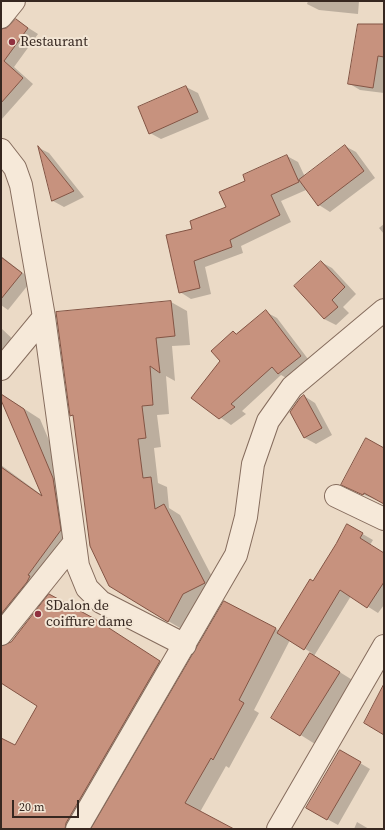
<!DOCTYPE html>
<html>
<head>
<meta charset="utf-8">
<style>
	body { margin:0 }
	#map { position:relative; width:385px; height:830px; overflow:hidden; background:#ebdac6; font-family:"Source Serif 4",serif }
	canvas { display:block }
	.frame { position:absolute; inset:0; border:2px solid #362720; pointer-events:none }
	.scale { position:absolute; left:12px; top:800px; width:67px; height:18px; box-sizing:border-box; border:2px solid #362720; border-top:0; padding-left:5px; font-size:12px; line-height:14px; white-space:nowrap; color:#362720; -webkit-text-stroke:3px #f3e6d5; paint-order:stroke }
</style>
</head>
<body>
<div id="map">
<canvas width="385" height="830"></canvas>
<div class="frame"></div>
<div class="scale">20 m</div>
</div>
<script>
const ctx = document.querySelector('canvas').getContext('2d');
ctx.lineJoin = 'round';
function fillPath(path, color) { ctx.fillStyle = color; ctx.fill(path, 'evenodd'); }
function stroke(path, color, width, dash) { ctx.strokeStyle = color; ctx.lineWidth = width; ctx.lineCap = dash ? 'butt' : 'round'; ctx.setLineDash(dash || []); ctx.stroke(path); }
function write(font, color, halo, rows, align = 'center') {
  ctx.font = font + ' "Source Serif 4",serif'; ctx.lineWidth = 4; ctx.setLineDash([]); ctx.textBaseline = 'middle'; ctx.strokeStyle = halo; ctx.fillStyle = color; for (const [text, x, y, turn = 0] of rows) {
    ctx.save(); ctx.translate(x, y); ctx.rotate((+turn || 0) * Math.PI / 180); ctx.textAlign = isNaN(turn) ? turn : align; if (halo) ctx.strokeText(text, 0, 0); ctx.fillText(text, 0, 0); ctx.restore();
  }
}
const shadow = new Path2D(`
	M308 1H359L358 14 319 10 307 4Z
	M16 20 38 34 14 67 33 84 1 120V30H6Z
	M384 25V93L360 90 350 84Z
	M186 87 198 93 209 119 161 139 150 133 139 107Z
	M345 146 356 152 375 178 330 212 319 205 306 190 281 201 291 222 241 246 243 253 205 267 211 294 191 299 180 292 194 229 227 208 246 181 287 156 298 162 305 177Z
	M39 148 49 153 84 197 64 207 53 201Z
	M384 224V234L379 228Z
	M1 256 32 280 8 310 1 305Z
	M321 262 332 268 356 294 343 307 349 313 336 325 324 319 295 286Z
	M171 302 187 311 190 345 172 346 175 381 166 376 169 414 157 415 161 447 154 448 158 483 167 487 169 508 180 515 220 592 185 631 109 586 74 417 71 415Z
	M266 312 277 318 311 363 290 380 281 375 242 411 246 414 231 425 193 398 221 361 234 333 237 334Z
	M1 328 20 346 1 367Z
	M1 394 40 419 69 488 76 540 4 642 5 647 95 620 175 671 84 829H1V739L16 746 38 705 1 682V465L43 496Z
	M304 396 315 403 332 435 316 444 305 438 291 412Z
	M384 449V503L352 490Z
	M347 525 373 540 370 545 384 554V605L378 613 351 596 314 656 354 681 315 744 272 717 312 653 290 640 254 710 259 713 229 768 226 766 200 812 232 829H93L276 629 280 631 337 545Z
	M340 751 370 769 338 825 307 808Z
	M357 822 369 829H354Z`);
const building = new Path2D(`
	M16 19 28 28 4 61 23 78 1 103V29L6 28Z
	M358 24H384V57L378 56 373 88 348 84Z
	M186 86 198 112 149 134 138 107Z
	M345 145 364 171 318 206 299 180Z
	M38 146 74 191 52 201Z
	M287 155 299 182 271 195 280 215 230 240 232 247 194 261 200 288 179 293 166 235 192 229 190 221 226 207 219 192 245 181 243 175Z
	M1 257 22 273 1 299Z
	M321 261 345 287 332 300 338 307 324 319 294 286Z
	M171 301 175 336 156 338 160 373 150 366 153 405 142 406 146 438 138 439 143 478 151 477 155 509 164 504 205 583 183 594 168 622 109 586 90 546 73 415 70 416 56 312Z
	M266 310 301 356 278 374 272 367 231 404 235 407 219 419 191 398 220 361 211 351 233 331 236 334Z
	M1 394 24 409 53 478 61 530 28 575 30 576 27 582 1 614V467L42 496 1 400Z
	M304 395 322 428 304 438 290 412 300 398Z
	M366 438 384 448V504L364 493 363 495 341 485Z
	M347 524 363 533 360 538 384 553V582L367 608 340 590 304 650 277 633 310 579 313 581 336 544Z
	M49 594 95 619 160 661 66 823 65 829H1V738L15 745 37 706 1 683V646L11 642Z
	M224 601 276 628 239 700 244 703 213 760 211 758 185 803 234 829H91Z
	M310 653 340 672 300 736 271 718Z
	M384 684V735L364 723Z
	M340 750 361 762 327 820 306 808Z`);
const minor = new Path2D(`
	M1 17 14 1
	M1 150 15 168 21 185 44 317 78 566 87 588 101 602 185 645
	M1 369 44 317
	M336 496 384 519
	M1 634 74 543
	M77 829 236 555 246 517 253 464 268 421 292 387 384 310
	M278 829 384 646`);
const markers = [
	[12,42,4,"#903140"],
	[38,614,4,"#903140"]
];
const poiNames = [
	["Restaurant",20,42],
	["SDalon de",46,606],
	["coiffure dame",46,622]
];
fillPath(shadow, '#0003');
fillPath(building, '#c7927e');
stroke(building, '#835444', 1);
stroke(minor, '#856c5d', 24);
stroke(minor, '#f6e9d9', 22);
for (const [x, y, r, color] of markers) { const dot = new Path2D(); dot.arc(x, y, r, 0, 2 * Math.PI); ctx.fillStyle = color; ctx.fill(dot); stroke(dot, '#f3e6d5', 1.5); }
write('14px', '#362720', '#f3e6d5', poiNames, 'left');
</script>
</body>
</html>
